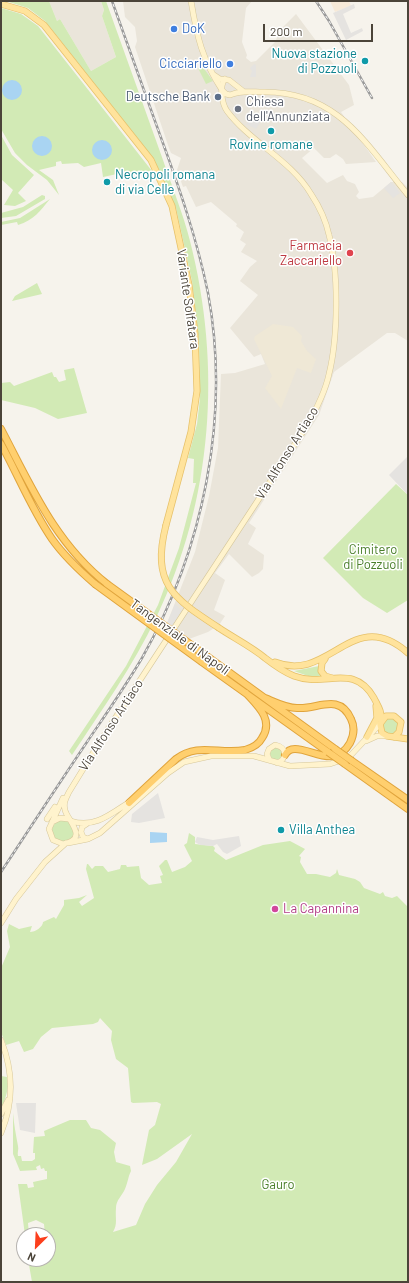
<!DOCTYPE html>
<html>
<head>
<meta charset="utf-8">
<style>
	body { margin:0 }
	#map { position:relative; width:409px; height:1283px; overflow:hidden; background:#f6f3ec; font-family:Barlow,sans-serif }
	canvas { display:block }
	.frame { position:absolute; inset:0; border:2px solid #4b4439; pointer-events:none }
	.north { position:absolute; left:16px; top:1227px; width:40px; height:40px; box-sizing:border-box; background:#fff; border:1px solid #b7b4b0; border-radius:50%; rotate:204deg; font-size:11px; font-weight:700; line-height:16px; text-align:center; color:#4b4439 }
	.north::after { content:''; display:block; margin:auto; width:14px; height:18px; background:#fc3f1d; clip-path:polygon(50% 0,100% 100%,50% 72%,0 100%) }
	.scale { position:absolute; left:263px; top:24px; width:110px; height:18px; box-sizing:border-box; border:2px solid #4b4439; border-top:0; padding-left:5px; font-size:12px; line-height:14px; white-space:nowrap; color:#4b4439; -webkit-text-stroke:3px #fff; paint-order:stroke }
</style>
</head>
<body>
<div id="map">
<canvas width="409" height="1283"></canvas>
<div class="frame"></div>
<div class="north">N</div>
<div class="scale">200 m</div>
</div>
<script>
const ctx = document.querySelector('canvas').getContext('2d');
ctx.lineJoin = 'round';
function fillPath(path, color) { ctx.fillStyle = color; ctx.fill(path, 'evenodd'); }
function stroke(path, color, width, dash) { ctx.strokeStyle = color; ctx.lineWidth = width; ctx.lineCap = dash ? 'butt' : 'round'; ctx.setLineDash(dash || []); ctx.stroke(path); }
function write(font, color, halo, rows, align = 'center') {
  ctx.font = font + ' Barlow,sans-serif'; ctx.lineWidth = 3; ctx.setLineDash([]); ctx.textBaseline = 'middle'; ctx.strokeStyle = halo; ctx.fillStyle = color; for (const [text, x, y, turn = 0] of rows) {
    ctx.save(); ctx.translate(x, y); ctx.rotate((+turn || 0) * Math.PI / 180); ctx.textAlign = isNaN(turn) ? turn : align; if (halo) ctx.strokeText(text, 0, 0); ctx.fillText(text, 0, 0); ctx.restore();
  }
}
const residential = new Path2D(`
	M49 1H101L104 10 102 16 116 57 91 71 60 19 57 21Z
	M123 1H252L246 8 242 42 247 55 246 58 251 62 256 61 275 42 281 29 296 14 349 85 354 105 341 112 376 162 346 164 343 159 336 154 330 158H324L314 148 302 158 327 183 343 175 347 181 355 184 359 192 356 196 359 199 373 197 391 182H402L408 188V386V341L395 333H387L334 372 319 415 249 523 256 528 248 544 264 555 263 569 259 573 252 577 229 554 215 573 225 580 214 610 225 616 219 625 208 632 189 639 167 623 195 552 209 496 218 448 221 374 235 373 265 364 261 354 254 357 230 328 258 295 240 281 250 267 257 261 241 252 246 244 240 240 244 232 236 226 237 224 211 202 196 207 186 186 183 187 177 170 181 158 171 153 169 148 135 47 137 41 135 27 125 17Z`);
const commercial = new Path2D(`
	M330 1H349L351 6 335 12Z`);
const education = new Path2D(`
	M273 324 293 327 302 336 301 341 307 351 316 359 311 373 297 368 281 409 265 388 272 376 254 339 255 336Z`);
const green = new Path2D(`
	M6 1H49L57 21 60 19 91 71 116 57 102 16 104 10 101 1H106C125 54 144 107 163 160 172 187 183 213 190 241 222 366 213 500 156 618 133 666 102 710 72 755L69 751 126 666 158 605 179 548 196 483H193L194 459 188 458 197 424 200 398 199 343 192 281 176 208 154 159 45 21 28 8Z
	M1 8 21 14 38 26 152 171 117 174 103 177 101 163 84 167 78 163 62 164 61 161 56 162V166L39 170 53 180 59 195 47 180 27 165 15 153 1 129Z
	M202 66 213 81 206 84 198 68Z
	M1 135 12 155 34 175 18 193 26 201 15 206 4 205 13 190 1 179Z
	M42 195 45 196V199L16 216 1 218V213L23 207Z
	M50 199C40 211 34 220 18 225L17 222 1 225V222L20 218Z
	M37 283 42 294 12 301 15 296Z
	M74 368 87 413 58 419 35 408 1 400V383L10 382 14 386 52 372 54 377H56L59 382 66 380 64 370Z
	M396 484 408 495V600L387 613 363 598 323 558Z
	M319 666 322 677 308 676 294 671Z
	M383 726a8 8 0 1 1 16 0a8 8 0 1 1-16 0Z
	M270 754a6 6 0 1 1 12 0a6 6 0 1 1-12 0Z
	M52 831a11 11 0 1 1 22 0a11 11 0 1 1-22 0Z
	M189 833 195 837V844L213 846 215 848 214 851 226 860 263 845 290 841 305 849 299 856 301 857 300 862 307 874H316L330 877 336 873 337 869 339 875 355 879 360 882 364 888 380 894 383 892 385 896 392 898 397 896 408 907V1282H32L28 1259H48V1235H45L44 1224 36 1220 28 1223 29 1235H25L18 1184H27L28 1188 34 1187 33 1182 47 1179V1171H45L44 1168 41 1169 40 1165 36 1167 37 1170 20 1171 13 1154V1113C14 1125 16 1135 18 1146 19 1149 17 1153 18 1156H21L22 1161H32L35 1159V1153H33L34 1137 45 1136 44 1131 70 1120H86L91 1128 100 1130 116 1143 114 1152 116 1162 130 1166 131 1171C128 1177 128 1182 125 1189 122 1196 116 1200 116 1208 115 1218 118 1224 113 1232L136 1225 145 1204 157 1185 176 1162 192 1134 157 1159 142 1165 149 1130 155 1125 161 1104 157 1102 133 1103 131 1102 128 1068 116 1059 111 1040 112 1031 100 1018 98 1022 93 1024 52 1028 41 1037 33 1049 24 1052 19 1041 6 1045 1 1032V968L10 947 7 931 9 924 19 929 32 926 30 932C35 932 43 927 43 922L54 917 56 919 64 905V900L79 898 87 895 79 902 82 906 94 898 86 869 87 864H88L92 869 95 866H103L108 872 120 869 121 865H126L127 867 139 866 141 878 149 885 162 883 160 876 163 875 159 866 165 860H167L172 872 185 867 192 861 184 845 187 843Z
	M1 1076 7 1077C10 1087 5 1100 1 1110Z`);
const parking = new Path2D(`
	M354 4 355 8 343 14 351 33 362 28 363 31 346 40 333 13Z
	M254 64 256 65V77H250L252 71 250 68Z
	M255 117 261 121 256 129 246 124Z
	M391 182 400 193 393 198 384 188Z
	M408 456V495L389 475Z
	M175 604 182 611 173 627 167 623Z
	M158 793 165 818 139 823 131 822 132 814Z
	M239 836 241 846 227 854 223 852 217 844 213 846 200 845 195 842 197 837 213 840Z
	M16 1103H36L35 1133 20 1130Z`);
const water = new Path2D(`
	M2 90a10 10 0 1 1 20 0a10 10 0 1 1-20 0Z
	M32 146a10 10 0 1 1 20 0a10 10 0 1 1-20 0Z
	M92 150a10 10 0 1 1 20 0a10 10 0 1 1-20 0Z
	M150 832 167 833V842L150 843Z`);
const secondary = new Path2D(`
	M191 1C197 37 202 59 222 90L226 94 230 95
	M214 75 220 79 229 80 243 91
	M230 95C241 90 252 92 263 92 338 91 366 144 408 195
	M366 741 377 736H387
	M269 759 267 754 269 749 275 745C287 747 288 759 277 763
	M63 798 49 829 53 840 63 844C90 839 67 820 65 810 63 803 66 798 69 792L106 732 306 427C316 410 325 393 329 374 338 338 339 272 329 235 326 221 319 206 311 194 291 160 250 142 227 111 222 104 219 86 225 79
	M47 819 55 807
	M71 821C95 829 112 813 131 801
	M52 822 60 818 69 819
	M88 839 83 837 81 832 82 827 88 823
	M68 843 88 839 100 833 168 773 184 762 211 756H254L290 766 330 764 342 760 351 755 380 724
	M1 923 16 899 45 862 66 843
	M1 1040C13 1070 14 1102 1 1133
	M1 1114 8 1100`);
const primary = new Path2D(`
	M1 4 25 11 44 25 151 160 172 206 189 285 195 334 197 391 191 432 166 525
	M219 628C234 638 252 647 265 658 274 665 284 672 294 676 326 688 353 662 374 698 378 706 382 711 381 721
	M325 659 322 663 321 671 325 676 332 678
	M275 662C330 684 352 604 408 653
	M367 737 377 718 376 706
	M394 737 399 732 401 722 394 716H386L380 724 382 733 387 736 408 739`);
const motorway = new Path2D(`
	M1 429C31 486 55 543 107 584
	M1 444C18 475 32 510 52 539 64 556 80 571 95 584
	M208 657 335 749
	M202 662 328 752
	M265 698C275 702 286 708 297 708 317 710 339 692 351 719 355 727 354 735 350 743 335 769 313 749 295 749 290 749 287 751 285 755
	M352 761 408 800
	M345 764 408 809
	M129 803 176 759C198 742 220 755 245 750 252 748 259 744 262 738 274 720 258 706 246 693`);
const rail = new Path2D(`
	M316 1 329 21 372 98
	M1 872C30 828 58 785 87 742 106 714 125 687 142 658 203 550 231 417 208 293 197 239 179 187 160 135 144 90 128 46 112 1`);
const primaryBridge = new Path2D(`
	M166 525C151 584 173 598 219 628`);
const motorwayBridge = new Path2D(`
	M95 584 202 662
	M107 584 208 657
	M335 749 352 761
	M328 752 345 764`);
const markers = [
	[174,29,4,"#3f7fe0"],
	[365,61,4,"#0f9aa8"],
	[230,64,4,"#3f7fe0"],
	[218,97,4,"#5c6f8a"],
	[238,109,4,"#6b7280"],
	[271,131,4,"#0f9aa8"],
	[107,182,4,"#0f9aa8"],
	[350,253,4,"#e0444e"],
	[281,830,4,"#0f9aa8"],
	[275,909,4,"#d1479c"]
];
const shopNames = [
	["DoK",182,29],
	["Cicciariello",222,64,"right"]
];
const cultureNames = [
	["Nuova stazione",357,54,"right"],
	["di Pozzuoli",357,69,"right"],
	["Rovine romane",271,145,"center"],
	["Necropoli romana",115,175],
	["di via Celle",115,190],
	["Villa Anthea",289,830]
];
const serviceNames = [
	["Deutsche Bank",210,97]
];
const worshipNames = [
	["Chiesa",246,102],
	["dell'Annunziata",246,117]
];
const healthNames = [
	["Farmacia",342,246],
	["Zaccariello",342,261]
];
const streetNames = [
	["Variante Solfatara",188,299,82],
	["Via Alfonso Artiaco",287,453,-58],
	["Tangenziale di Napoli",180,637,36],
	["Via Alfonso Artiaco",111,725,-57]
];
const parkNames = [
	["Cimitero",373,550],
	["di Pozzuoli",373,565],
	["Gauro",278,1185]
];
const hotelNames = [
	["La Capannina",283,909]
];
fillPath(residential, '#eae5da');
fillPath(commercial, '#f7ead8');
fillPath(education, '#efe8d6');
fillPath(green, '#d2eab5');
fillPath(parking, '#e5e3e0');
fillPath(water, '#a9d4f2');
stroke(secondary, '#d6c79b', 6);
stroke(primary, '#e6c16a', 7);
stroke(motorway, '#e0a43c', 8);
stroke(secondary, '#fff3cd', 5);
stroke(primary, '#ffe39c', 5.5);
stroke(motorway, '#ffcf6e', 6);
stroke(rail, '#9a9a9a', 2.5);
stroke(rail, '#fff', 1, [3]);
stroke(primaryBridge, '#e6c16a', 7, []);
stroke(motorwayBridge, '#e0a43c', 8, []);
stroke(primaryBridge, '#ffe39c', 5.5);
stroke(motorwayBridge, '#ffcf6e', 6);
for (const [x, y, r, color] of markers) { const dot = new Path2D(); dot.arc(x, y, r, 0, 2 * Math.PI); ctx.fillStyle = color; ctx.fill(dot); stroke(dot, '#fff', 1.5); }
write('13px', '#366cbe', '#fff', shopNames, 'left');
write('13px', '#0d838f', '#fff', cultureNames, 'left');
write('13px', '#4e5e75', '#fff', serviceNames, 'right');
write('13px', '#5b616d', '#fff', worshipNames, 'left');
write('13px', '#be3a42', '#fff', healthNames, 'right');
write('13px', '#4b4439', '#fff', streetNames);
write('13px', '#4a7f2a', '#fff', parkNames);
write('13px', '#b23c85', '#fff', hotelNames, 'left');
</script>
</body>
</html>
